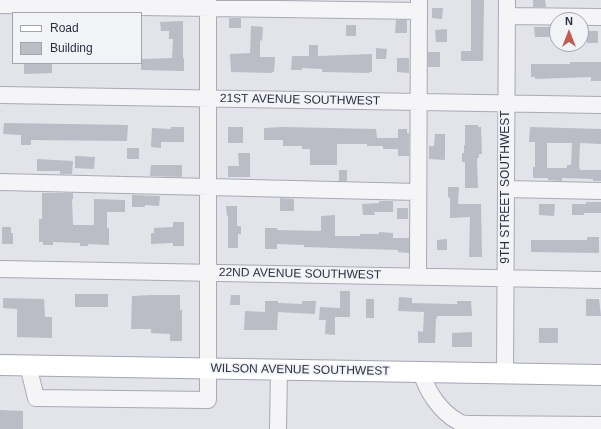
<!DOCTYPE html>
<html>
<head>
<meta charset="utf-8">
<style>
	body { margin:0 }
	#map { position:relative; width:601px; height:429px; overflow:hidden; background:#e2e4ea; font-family:Helvetica,sans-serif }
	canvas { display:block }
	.legend { position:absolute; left:12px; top:12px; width:130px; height:52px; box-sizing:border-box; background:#f2f3f7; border:1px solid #a3a5ae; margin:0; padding:5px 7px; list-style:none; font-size:12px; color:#2c2f40 }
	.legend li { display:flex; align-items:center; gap:8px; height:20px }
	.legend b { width:20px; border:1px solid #a3a5ae }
	.north { position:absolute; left:549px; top:12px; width:40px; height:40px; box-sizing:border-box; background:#f2f3f7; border:1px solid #a3a5ae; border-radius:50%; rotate:0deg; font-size:11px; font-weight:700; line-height:16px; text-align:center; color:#2c2f40 }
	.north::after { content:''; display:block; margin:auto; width:14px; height:18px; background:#c35b53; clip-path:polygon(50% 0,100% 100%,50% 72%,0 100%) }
</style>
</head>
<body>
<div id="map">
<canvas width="601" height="429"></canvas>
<ul class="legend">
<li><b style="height:5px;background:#fff"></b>Road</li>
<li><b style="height:11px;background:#babcc6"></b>Building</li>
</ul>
<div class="north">N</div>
</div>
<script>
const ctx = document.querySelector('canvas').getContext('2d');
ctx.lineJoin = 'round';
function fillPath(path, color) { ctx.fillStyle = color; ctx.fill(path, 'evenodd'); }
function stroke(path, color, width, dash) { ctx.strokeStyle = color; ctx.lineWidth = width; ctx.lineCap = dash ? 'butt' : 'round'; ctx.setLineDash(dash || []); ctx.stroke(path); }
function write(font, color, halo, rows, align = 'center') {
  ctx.font = font + ' Helvetica,sans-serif'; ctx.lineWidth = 3.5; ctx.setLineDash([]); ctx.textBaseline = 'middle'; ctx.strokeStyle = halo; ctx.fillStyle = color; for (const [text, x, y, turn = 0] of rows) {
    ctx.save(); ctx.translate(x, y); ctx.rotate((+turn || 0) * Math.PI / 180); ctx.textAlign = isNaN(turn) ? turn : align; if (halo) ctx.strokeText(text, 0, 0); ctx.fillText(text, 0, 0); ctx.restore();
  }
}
const building = new Path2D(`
	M471 0H484L483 61H461V51H471Z
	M533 0H545L546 7H533Z
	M432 8H443L442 19 432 18Z
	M229 18H241V28H229Z
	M396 20H407V33H395Z
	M183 21V58H184V71L141 70V59L172 58 173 39H169V31H161L160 22Z
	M346 25H356V36H346Z
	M251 26 263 27 262 41 260 40V57H275L274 72H272V73L231 72 230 54 250 53Z
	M534 27H557V37H535Z
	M447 29V42H436L435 30Z
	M587 31H598V43H587Z
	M309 45H318V56L372 54V72H369V73L322 72V69L302 68V70H291L292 56H309Z
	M376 48 387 49 386 59H376Z
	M428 52H440V67H428Z
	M397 58H409V73L397 72Z
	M570 62H601V81H591V77L535 79V77H531V64H570Z
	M24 63H52V73L24 74Z
	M4 123 128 125 127 141 31 140V145H21V135L3 134Z
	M465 125H478V127H481L482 154H479V158H477L478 188H465V162H462V153H464V145H465Z
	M171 127H184V142H161V148L151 147 152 128 171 129Z
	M228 127H243V143H228Z
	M283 127 376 129 377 138H398V129H407V133H409V156H398V149H383V146H367V144H337V165H310V149H302V146H283V140H264V128Z
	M530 127 601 129V144L580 143 579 165 580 170H601V181H593V179L562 178V181L548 180V178H533V167H535V142H529ZM547 143H572L571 165H567V168H547Z
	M435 134H445V160L429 159V146H434Z
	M127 148H139V159H127Z
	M238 153H250V177H228V166H239Z
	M75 156 95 157 94 169 75 168Z
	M37 159 73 161 72 174H60V171H37Z
	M151 165H182V177L150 176Z
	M339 170H347V181H339Z
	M448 187H459L458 204H481L482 257H469L470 217 450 218V198L448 197Z
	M42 193H73V199H72L73 225H94V199L125 200V212H107V228H109V245L88 244V246H80V243L53 242V245H43V242H39V219H42Z
	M132 195 160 196 159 206 145 205V207H132Z
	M280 198 294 199V211H280Z
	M379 201H393V212H374L375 215H363L362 204 379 203Z
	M586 202H601V213H584V215H572V204H586Z
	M539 204H555L554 216 539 215Z
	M226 206H237V226H241V234H238V248H228V216H227Z
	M397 208H408V219H397Z
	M335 215V236H360V234H379V232L393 233V238H409V253L398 252V250L304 247V245L277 244V249H265V228H277V230L321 231V216Z
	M173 222H184V246H173V243L151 244V233H154V228L173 227Z
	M2 227H11V233H13V244H2Z
	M587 237H599V253L531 252V240H587Z
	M447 239V250H437V240Z
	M340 291H350V317H335V335L325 334 326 320H319L320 307 340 308Z
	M75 294H108V307H75Z
	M152 295H180V310H182V341H170V334L151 333V329H131L132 296Z
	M231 295H240V305H230Z
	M399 297 412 298V303L453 304H457V301H471L472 316H437V318H436L435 343H418V331L423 332 424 312 398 311Z
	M3 298 44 299 45 317H52V338L17 337V309L3 308Z
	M366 299H374V318H366Z
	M586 299H599L601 316H586Z
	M265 301H278V303L302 304V301H316L315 314 278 312 277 330H244L245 311 265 312Z
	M539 328H558V343H539Z
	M472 332V347H452V333Z
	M0 410 23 411V429H0Z`);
const minor = new Path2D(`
	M0 5 419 11
	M507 16 601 17
	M0 95 601 105
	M0 182 418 192
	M506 189 601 191
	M0 269 601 280
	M418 276 419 0
	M28 365 36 398 208 400V0
	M421 372C427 391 440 412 459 422 462 424 467 424 471 424L601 425
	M505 374 507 0
	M278 429 279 370`);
const major = new Path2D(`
	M0 365 601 375`);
const streetNames = [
	["21ST AVENUE SOUTHWEST",300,100,1],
	["9TH STREET SOUTHWEST",506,187,-90],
	["22ND AVENUE SOUTHWEST",300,274,1],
	["WILSON AVENUE SOUTHWEST",300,370,1]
];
fillPath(building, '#babcc6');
stroke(minor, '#a8aab4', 18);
stroke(major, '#a3a6b4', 22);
stroke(minor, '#f5f5f8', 16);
stroke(major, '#fff', 20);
write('12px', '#2c2f40', '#f2f3f7', streetNames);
</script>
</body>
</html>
